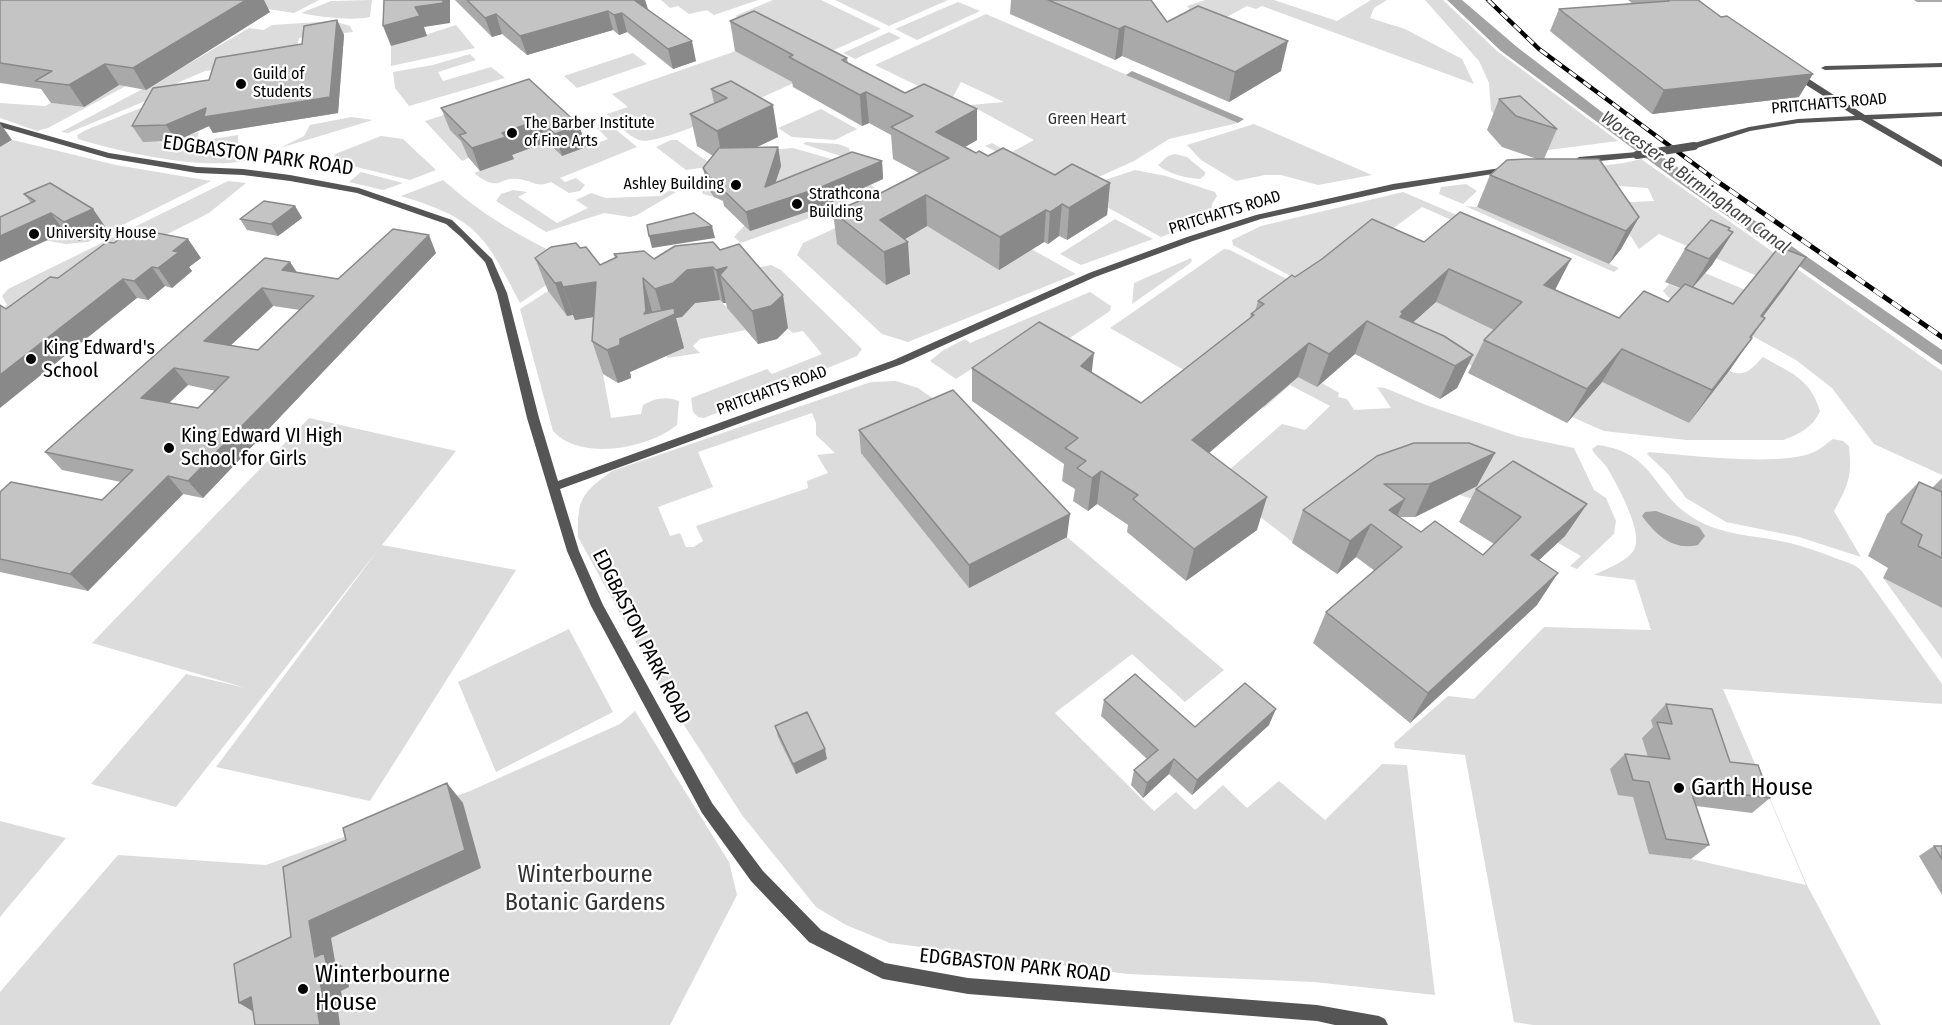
<!DOCTYPE html>
<html>
<head>
<meta charset="utf-8">
<style>
	body { margin:0 }
	canvas { display:block; background:#fff }
</style>
</head>
<body>
<canvas width="1942" height="1025"></canvas>
<script>
const ctx = document.querySelector('canvas').getContext('2d');
ctx.lineJoin = 'round';
function fillPath(path, color) { ctx.fillStyle = color; ctx.fill(path, 'evenodd'); }
function stroke(path, color, width, dash) { ctx.strokeStyle = color; ctx.lineWidth = width; ctx.lineCap = dash ? 'butt' : 'round'; ctx.setLineDash(dash || []); ctx.stroke(path); }
function write(font, color, halo, rows, align = 'center') {
  ctx.font = font + ' "Fira Sans Condensed",sans-serif'; ctx.lineWidth = 4.5; ctx.setLineDash([]); ctx.textBaseline = 'middle'; ctx.strokeStyle = halo; ctx.fillStyle = color; for (const [text, x, y, turn = 0] of rows) {
    ctx.save(); ctx.translate(x, y); ctx.rotate((+turn || 0) * Math.PI / 180); ctx.textAlign = isNaN(turn) ? turn : align; if (halo) ctx.strokeText(text, 0, 0); ctx.fillText(text, 0, 0); ctx.restore();
  }
}
const green = new Path2D(`
	M209 0H319L294 13Z
	M372 0 370 17C354 21 318 17 301 13L331 1Z
	M661 0H758L714 15 707 10 689 14 678 6 670 8Z
	M773 0H821L881 29 816 58 735 16Z
	M835 0H948L889 26Z
	M1205 0H1274L1337 21 1371 0H1387L1374 8 1370 18 1405 29 1462 59 1474 84 1262 6 1256 9 1247 6 1225 18 1191 11 1187 6Z
	M1425 0H1443L1497 51 1618 141 1541 151 1491 111 1489 83 1479 61Z
	M958 2 980 11 917 40 895 29Z
	M986 14 1238 123 1169 139 1134 161 1072 189 985 146 992 143 1010 153 1034 140 970 105 1004 102 961 82 953 97 924 85 920 87 875 65Z
	M334 21 350 26 353 32 299 38 294 59 205 71 177 83V88L68 133 61 132 171 74 249 28 264 30 272 25Z
	M456 25 475 48 391 66V46Z
	M889 32 901 38 855 59 843 53Z
	M736 51 794 83C770 93 658 148 639 140 628 136 616 122 607 114L628 107 612 94Z
	M633 53 647 64 577 88 564 76Z
	M470 54 476 60 438 72 443 81 491 67 505 78 409 106 395 88 393 72 433 65Z
	M119 85 126 86 48 128 37 131 0 118V103L45 106 51 103 84 107Z
	M524 89 451 130 475 155 462 161 425 121Z
	M183 91 142 140 164 143 199 132 197 139 200 141 238 135V145L258 149 261 151 259 157C215 174 124 153 78 139L77 135 86 130Z
	M821 109 857 129 835 140 792 137 778 128Z
	M351 117 373 120 280 148 304 136 310 125Z
	M609 124 637 147 560 178 565 182 576 178 585 185 580 191 569 193 551 182C537 188 533 181 519 179 497 176 501 194 474 173L513 159 510 156 547 142 562 156 608 139 597 128Z
	M1254 124 1372 175 1318 185 1281 175H1265L1236 181 1201 160 1187 145Z
	M381 136 403 139 436 170 410 180 336 162 334 159 335 154Z
	M13 140 116 165 211 181 88 242 66 244 37 239 60 229 79 241 106 228 0 222V147Z
	M671 140H677L711 164 707 167 686 170 656 147Z
	M806 142 838 144 849 148 850 152 844 157 803 144Z
	M793 148 835 160 764 192 707 187 714 197 703 194 700 188 707 177 769 150Z
	M1175 154 1187 157 1205 172V175L1200 179C1187 178 1167 174 1158 165L1168 156Z
	M1641 159 1942 371V475L1874 444 1832 388 1796 360 1756 338 1668 297 1663 291 1669 284 1689 292 1705 273 1748 291 1752 330 1783 287 1659 234 1639 249 1609 203 1654 201 1648 188 1503 178 1624 163Z
	M1135 170 1166 176 1215 192 1217 196 1212 204 1210 219 1161 237 1080 192 1087 186Z
	M361 172 403 183 383 190 349 182Z
	M443 180C487 219 525 239 577 264L520 303C485 235 477 219 401 196Z
	M867 180 874 188 812 217 741 243 734 237 760 208Z
	M228 181 246 183 209 213 0 319 2 309 7 305 2 296 8 289Z
	M1466 184 1477 191 1463 204 1439 194 1441 187Z
	M922 188 1076 274 908 342 882 334 797 255 803 243Z
	M513 190 527 192 518 197 557 223 588 208 576 200 591 193 606 198 661 196 670 190 676 192 637 215 630 217 604 213 546 232 496 201 501 194Z
	M1403 192 1562 260 1557 266 1422 207 1361 252 1298 280 1233 245 1232 240 1261 226Z
	M1465 206 1477 207 1619 268 1614 272Z
	M1115 219 1153 239 1081 265 1060 254Z
	M1224 249 1230 250 1312 292 1317 387 1322 383 1339 393 1338 397 1347 399 1354 410 1391 408 1377 387 1385 388 1426 405 1517 436 1574 448 1594 490 1606 498 1616 521 1614 534 1577 569 1570 566 1581 556 1491 505 1444 490 1303 550 1224 489 1220 478 1282 424 1305 430 1330 406 1290 385 1264 408 1197 369 1191 374 1110 328Z
	M1191 258 1192 261 1188 265 1132 304 1134 283Z
	M771 265 781 270 862 349 857 356 704 418 698 417 693 412 691 398 767 369 772 374 822 354 803 331 793 333 720 275Z
	M548 291 567 316 619 313 603 374 611 418 641 414 643 405C654 398 667 396 679 401L677 425C651 446 599 457 568 442 563 440 557 435 553 431L520 309Z
	M1090 292 1111 306 1110 311 1058 346 1029 331 956 379 930 361 942 351 965 339 970 343Z
	M720 300 746 330 700 339 693 346 700 353 667 358 664 322 682 317 689 309 686 304Z
	M1436 302 1506 335 1570 413 1602 382 1689 423 1729 371C1745 378 1751 369 1763 357 1792 374 1809 377 1820 411 1813 427 1800 434 1783 440H1686L1604 431 1572 417 1404 331Z
	M896 381 918 388 954 413 1067 537 1224 670 1185 702 1132 654 1055 713 1154 811 1176 792 1195 810 1223 785 1247 808 1279 781 1325 820 1382 764 1407 765 1435 995 1314 982 1128 974 890 943 846 925 816 907 742 815 666 697 578 537C577 498 582 493 612 471L871 382ZM812 413 816 423V435L835 453 817 455 828 473 807 481 808 488 696 526 703 541 693 547H686L680 533 670 536 658 507 713 487 698 452Z
	M309 418 456 451 382 545 516 570 370 801 216 767 378 550 176 807 91 784 186 674 246 688 92 643Z
	M1833 439 1843 441 1849 446C1852 476 1849 484 1834 511L1861 557 1799 537 1726 522 1686 498 1668 474 1647 454 1649 452C1687 455 1782 467 1814 452 1821 449 1827 443 1833 439Z
	M1598 445C1657 453 1652 495 1697 520 1723 535 1751 535 1780 541 1806 546 1830 556 1854 565L1861 570 1942 684V704L1723 689 1807 885 1881 1025H1533L1514 1022 1465 755 1395 748 1394 743 1448 696 1474 699 1544 627 1651 630 1635 580 1594 575C1606 569 1626 562 1634 550 1644 533 1618 487 1609 471 1605 462 1596 458 1592 449ZM1764 786 1806 885 1691 859 1650 854 1633 797Z
	M1883 578 1942 608V659Z
	M569 629 613 712 496 772 458 682Z
	M635 711 729 862 737 895 670 1025H0V992L118 855 266 865 470 791 620 724Z
	M0 821 66 838 0 917Z`);
const water = new Path2D(`
	M1447 0H1462L1517 47 1641 142 1942 350V365L1681 184 1501 51Z
	M1132 71 1244 119 1238 123 1126 75Z
	M1656 511 1699 527 1705 536 1698 545C1673 551 1656 535 1642 516L1645 512Z`);
const minor = new Path2D(`
	M1942 63V67L1825 70 1821 68 1825 66Z
	M1859 115H1865L1942 160V167L1859 119Z`);
const tertiary = new Path2D(`
	M1792 72H1798L1865 115 1942 112V116L1798 123 1750 131 1697 148H1691V144L1749 127 1798 119 1855 116 1792 76Z
	M0 122 109 153 197 167 243 169 290 175 359 188 452 220 492 259 507 293 539 418 558 481 894 360 1089 273 1187 237 1256 215 1393 184 1514 166V170L1511 171 1393 190 1261 219 1193 241 1095 277 902 364 560 489 579 551 603 605 712 803 763 871 821 930 885 963 968 978 1317 1005 1379 1016 1385 1019 1388 1025H1335L1317 1021 968 994 883 979 809 942 751 881 702 813 591 606 567 551 527 418 497 293 485 262 461 237 446 224 357 193 290 181 243 175 197 173 108 158 0 127Z
	M1637 152 1641 155 1640 157 1579 163 1575 160 1579 157Z`);
const railFar1 = new Path2D(`
	M1488 0 1539 49 1713 178`);
const rail = new Path2D(`
	M1711 177 1942 337`);
const tertiaryBridge = new Path2D(`
	M1637 155 1694 146`);
const wall = new Path2D(`
	M0 0 270 12 146 90 119 85 84 107 51 103 41 89 0 83Z
	M455 0H645L648 9 696 61 673 69 627 32 619 35 613 30 527 55 502 34 492 37Z
	M1011 0H1151L1167 22 1281 71 1229 102 1122 56 1115 60 1010 14Z
	M1628 0H1698L1721 17 1799 97 1652 114 1550 31 1559 9 1633 4Z
	M1914 0H1942V2H1917Z
	M337 20 344 35 338 113 213 133 209 126 176 141 143 142 132 126 209 80 302 44Z
	M730 21 847 58 848 63 905 93 977 109V140L965 147 976 153 1055 175 1110 183 1107 215 1067 240 1059 236 1048 244 1044 242 999 270 927 226 905 239 910 274 886 285 837 244 833 212 873 197 919 173 893 159 891 135 869 123 862 126 793 87 792 82 735 51Z
	M731 81 778 137 755 148 778 147 781 166 775 183 882 161 883 179 821 207 750 231 724 206 723 201 714 197 707 187 703 168 713 156 697 146 690 114 714 103 711 89Z
	M1499 99 1557 129 1544 159 1639 217 1621 249 1609 264 1477 207 1490 175 1537 159 1502 147 1487 130Z
	M441 108 579 125 586 147 562 156 547 142 512 155 514 159 480 171 468 157 461 141 450 130Z
	M24 194 93 209 106 228 79 241 65 232 31 203Z
	M295 206 302 218 278 236 247 230 240 219Z
	M1728 230 1733 232 1712 265 1693 287 1733 304 1806 257 1763 317 1765 318 1729 371 1689 423 1602 382 1567 423 1468 373 1484 340 1494 330 1436 302 1413 322 1473 355 1457 388 1440 399 1355 354 1317 387 1298 377 1209 453 1257 530 1186 581 1127 532 1128 525 1097 504 1088 511 1073 501 1075 489 1062 481 1064 464 972 401V368L1092 373 1141 403 1250 318 1251 314 1255 311 1258 301 1295 277 1424 242 1555 290 1619 318 1668 302 1680 288 1665 282 1685 249Z
	M713 242 788 328 777 339 758 344 727 308 726 303H723L720 300 695 303 682 317 676 318 684 348 630 372 631 378 618 383 603 374 592 341 593 317 575 320 573 315 567 316 548 291 535 258 600 265 615 258 614 254 654 259Z
	M436 253 203 498 183 494 88 591 0 572V492L102 500 121 482 62 470 45 452 290 262 297 272 338 279ZM273 306 300 310 258 350 230 346ZM188 385 216 391 198 408 169 403Z
	M201 258 189 267 192 271 172 288 165 286 148 300 137 298 6 309 58 278Z
	M859 430 1067 537 969 588 861 453Z
	M1495 453 1477 486 1415 517H1400L1421 532 1483 555 1494 544 1459 522 1476 489 1587 504 1565 536 1539 560 1537 605 1410 723 1313 643 1326 612 1375 571 1356 557 1337 574 1292 543 1303 510 1377 456Z
	M1942 478V608L1883 578 1888 568 1868 556 1887 514 1919 482 1932 488Z
	M1104 700 1195 727 1269 725 1192 795 1169 774 1143 798 1131 785 1134 770 1147 759 1101 716Z
	M1666 704 1770 798 1752 813 1696 806 1709 845 1691 859 1649 854 1633 797 1618 795 1610 769 1625 754 1648 757 1642 738 1653 727 1651 720Z
	M775 726 827 759 796 774 778 737Z
	M1934 846H1942V895L1919 856Z`);
const shadedWall = new Path2D(`
	M246 0H264L270 12 146 90 133 68Z
	M443 0H450V23L424 27 427 36 391 46 383 26 415 7Z
	M632 0H645L649 14Z
	M608 11 613 30 527 55 520 36Z
	M622 13 627 32 619 35 614 15Z
	M496 14 502 34 492 37 485 18Z
	M337 20 344 35 338 113 213 133 209 126 176 141 166 125 206 108Z
	M1125 26 1122 56 1115 60 1119 29Z
	M692 41 696 61 673 69 668 49Z
	M1288 41 1281 71 1229 102 1235 72Z
	M105 64 119 85 84 107 69 85Z
	M1813 74 1799 97 1652 114 1664 90Z
	M866 92 869 123 862 126 860 95Z
	M773 105 778 137 723 163 717 131Z
	M977 109V140L947 157 936 132Z
	M539 120 547 142 512 155 514 159 480 171 472 148 502 133Z
	M0 123 12 140 0 147Z
	M579 125 586 147 562 156 555 134Z
	M778 147 781 166 768 205 882 161 883 179 821 207 750 231 746 212 765 187Z
	M1110 183 1107 215 1067 240 1069 208Z
	M926 195 927 226 883 252 880 220Z
	M1062 204 1059 236 1048 244 1050 212Z
	M295 206 302 218 278 236 271 224Z
	M93 209 106 228 79 241 64 222Z
	M1046 210 1044 242 999 270 1000 237Z
	M51 213 65 232 0 262V236Z
	M1639 217 1621 249 1609 264 1626 231Z
	M712 226 715 238 652 248 649 236Z
	M1728 230 1712 256 1733 232 1712 265 1689 292Z
	M429 235 436 253 203 498 188 481Z
	M188 239 201 258 189 267 192 271 172 288 158 268 173 251Z
	M908 242 910 274 886 285 884 252Z
	M1806 257 1783 290 1738 349 1761 316Z
	M1571 259 1554 292 1544 285Z
	M290 262 301 280 282 270Z
	M152 267 165 286 148 300 134 281Z
	M713 267 720 300 695 303 682 317 676 318 684 348 630 372 631 378 618 383 607 350 620 339 644 314 643 278 652 311 653 324 664 320 655 289 687 270Z
	M727 267 720 275 726 303H723L716 270Z
	M1449 269 1436 302 1397 337 1401 312Z
	M123 279 137 298 0 408V375Z
	M561 282 573 315 567 316 555 283Z
	M596 282 606 315 575 320 563 287Z
	M262 288 273 306 216 359 204 341Z
	M783 295 788 328 777 339 758 344 752 311Z
	M1367 321 1355 354 1317 387 1329 354Z
	M1752 338 1729 371 1689 423 1712 390Z
	M1309 343 1298 377 1185 473 1192 440Z
	M1622 349 1602 382 1567 423 1587 389Z
	M1094 353 1090 387 1081 366Z
	M1473 355 1457 388 1440 399 1455 366Z
	M174 368 188 385 156 415 141 398Z
	M1495 453 1477 486 1415 517 1430 484Z
	M1101 471 1097 504 1088 511 1092 478Z
	M168 476 183 494 88 591 70 574Z
	M1267 497 1257 530 1186 581 1194 549Z
	M1405 499 1390 531 1389 510Z
	M1587 504 1565 536 1510 587 1531 555Z
	M1070 514 1067 537 969 588V565Z
	M1371 524 1356 557 1337 574 1350 541Z
	M1558 573 1537 605 1410 723 1428 693Z
	M1276 709 1269 725 1192 795 1197 780Z
	M825 749 827 759 796 774 793 764Z
	M1174 759 1169 774 1143 798 1147 783Z
	M447 783 463 803 481 868 331 938 335 961 346 969 349 987 341 991 344 1008 338 1011 340 1025H320L315 996 319 976 309 921Z
	M251 997 264 1018 239 1003Z`);
const building = new Path2D(`
	M0 0H246L133 68 105 64 69 85 35 81 52 71 0 63Z
	M384 0H443V3L415 7 420 16 383 26Z
	M467 0H634L692 41 668 49 622 13 614 15 608 11 520 36 496 14 485 18Z
	M1048 0H1151L1167 22 1198 6 1288 41 1235 72 1125 26 1119 29Z
	M1668 0H1698L1721 17 1727 16 1813 74 1664 90 1559 9 1669 1Z
	M754 11 847 58 842 60 905 93 924 84 977 109 936 132 976 153 979 151 988 156 1003 148 1055 175 1072 164 1110 183 1069 208 1062 204 1050 212 1046 210 1000 237 926 195 880 220 908 242 884 252 833 212 871 196 873 197 949 158 891 127 913 116 866 92 860 95 789 57 793 55 730 21Z
	M337 20 330 97 204 117 206 108 166 125 132 126 153 88 209 80 216 58 302 44 304 26Z
	M529 79 579 125 555 134 539 120 502 133 506 137 472 148 459 135 466 133 441 108Z
	M731 81 773 105 717 131 690 114 727 98 711 89Z
	M1520 96 1557 129 1516 116 1499 99Z
	M778 147 765 187 852 152 882 161 819 188 746 212 720 187 721 183 710 178 703 168 719 148Z
	M1526 159H1599L1639 217 1626 231 1490 175 1507 160Z
	M50 183 93 209 64 222 51 213 0 236V217L35 201 24 194Z
	M264 201 295 206 271 224 240 219Z
	M1460 212 1571 259 1544 285 1619 318 1644 291 1668 302 1685 284 1733 304 1779 247 1806 257 1761 316 1765 318 1750 337 1752 338 1712 390 1622 349 1587 389 1484 340 1522 302 1449 269 1401 312 1403 313 1400 317 1444 336 1473 355 1455 366 1367 321 1329 354 1309 343 1192 440 1267 497 1194 549 1133 499 1138 495 1101 471 1092 478 1077 468 1086 461 1065 448 1078 438 972 368 1039 322 1094 353 1081 366 1141 403 1254 315 1251 314 1264 304 1258 301 1292 275 1295 277 1322 259 1372 219 1424 242Z
	M694 213 712 226 649 236 647 225Z
	M1711 220 1730 228 1728 230 1733 232 1709 259 1685 249Z
	M393 229 429 235 188 481 168 476 70 574 0 559V492L11 482 102 500 133 470 45 452 265 258 290 262 282 270 338 279ZM262 288 314 296 258 350 204 341ZM174 368 229 377 198 408 141 398Z
	M141 230 188 239 173 251 179 252 158 268 152 267 134 281 123 279 0 375V305L6 309 50 277 58 278 107 242 114 243 122 237 130 238Z
	M713 242 720 250 739 244 783 295 771 306 752 311 720 275 727 267 716 270 713 267 687 270 673 283 655 289 643 278 646 311 644 314 674 308 675 314 620 339V345L607 350 592 341 596 282 563 287 561 282 555 283 535 258 551 247 576 243 580 248 586 247 600 265 617 257 614 254 644 251 654 259 675 246Z
	M953 390 1070 514 969 565 859 430Z
	M1414 443H1469L1495 453 1430 484H1384L1405 499 1389 510 1421 532 1435 521 1483 555 1521 517 1476 489 1513 461 1587 504 1531 555 1558 573 1428 693 1326 612 1402 547 1371 524 1350 541 1303 510 1377 456Z
	M1919 482 1942 492V558L1918 546 1922 535 1901 523Z
	M1135 674 1195 727 1245 683 1276 709 1197 780 1174 759 1147 783 1134 770 1158 750 1104 700Z
	M1666 704 1712 709 1730 762 1758 765 1770 798 1690 788 1709 845 1666 839 1649 782 1633 780 1625 754 1670 759 1657 722 1672 724Z
	M807 712 825 749 793 764 775 726Z
	M447 783 465 850 309 921 315 957 324 953 328 971 319 976 322 992 315 996 320 1025H255L251 997 239 1003 234 964 291 937 283 867 346 840 343 828Z
	M1934 846H1942V859Z`);
const markers = [
	[241,84,6,"#000"],
	[512,133,6,"#000"],
	[736,185,6,"#000"],
	[797,204,6,"#000"],
	[34,234,6,"#000"],
	[31,359,6,"#000"],
	[169,448,6,"#000"],
	[1679,788,6,"#000"],
	[303,989,6,"#000"]
];
const farPoinames = [
	["Guild of",253,75],
	["Students",253,93],
	["The Barber Institute",524,124],
	["of Fine Arts",524,142],
	["Ashley Building",724,185,"right"],
	["Strathcona",809,195],
	["Building",809,213],
	["University House",46,234]
];
const farStreetnames = [
	["PRITCHATTS ROAD",1829,104,-5],
	["PRITCHATTS ROAD",1225,213,-17],
	["PRITCHATTS ROAD",772,391,-20]
];
const farParknames = [
	["Green Heart",1087,120]
];
const farWaternames = [
	["Worcester & Birmingham Canal",1695,183,36]
];
const streetNames = [
	["EDGBASTON PARK ROAD",258,156,8],
	["EDGBASTON PARK ROAD",641,637,63],
	["EDGBASTON PARK ROAD",1015,966,6]
];
const poiNames = [
	["King Edward's",43,348],
	["School",43,371],
	["King Edward VI High",181,436],
	["School for Girls",181,459]
];
const nearPoinames = [
	["Garth House",1691,788],
	["Winterbourne",315,975],
	["House",315,1003]
];
const nearParknames = [
	["Winterbourne",585,875],
	["Botanic Gardens",585,903]
];
fillPath(green, '#dcdcdc');
fillPath(water, '#a3a3a3');
fillPath(minor, '#555');
fillPath(tertiary, '#555');
stroke(railFar1, '#000', 4.5);
stroke(rail, '#000', 5);
stroke(railFar1, '#fff', 3, [9]);
stroke(rail, '#fff', 4, [11]);
stroke(tertiaryBridge, '#555', 8);
fillPath(wall, '#a9a9a9');
fillPath(shadedWall, '#898989');
fillPath(building, '#c4c4c4');
stroke(building, '#898989', 1.5);
for (const [x, y, r, color] of markers) { const dot = new Path2D(); dot.arc(x, y, r, 0, 2 * Math.PI); ctx.fillStyle = color; ctx.fill(dot); stroke(dot, '#fff', 2); }
write('16px', '#000', '#fff', farPoinames, 'left');
write('16px', '#000', '#fff', farStreetnames);
write('16px', '#333', '#fff', farParknames);
write('italic 18px', '#444', '#fff', farWaternames);
write('20px', '#000', '#fff', streetNames);
write('20px', '#000', '#fff', poiNames, 'left');
write('24px', '#000', '#fff', nearPoinames, 'left');
write('24px', '#333', '#fff', nearParknames);
</script>
</body>
</html>
